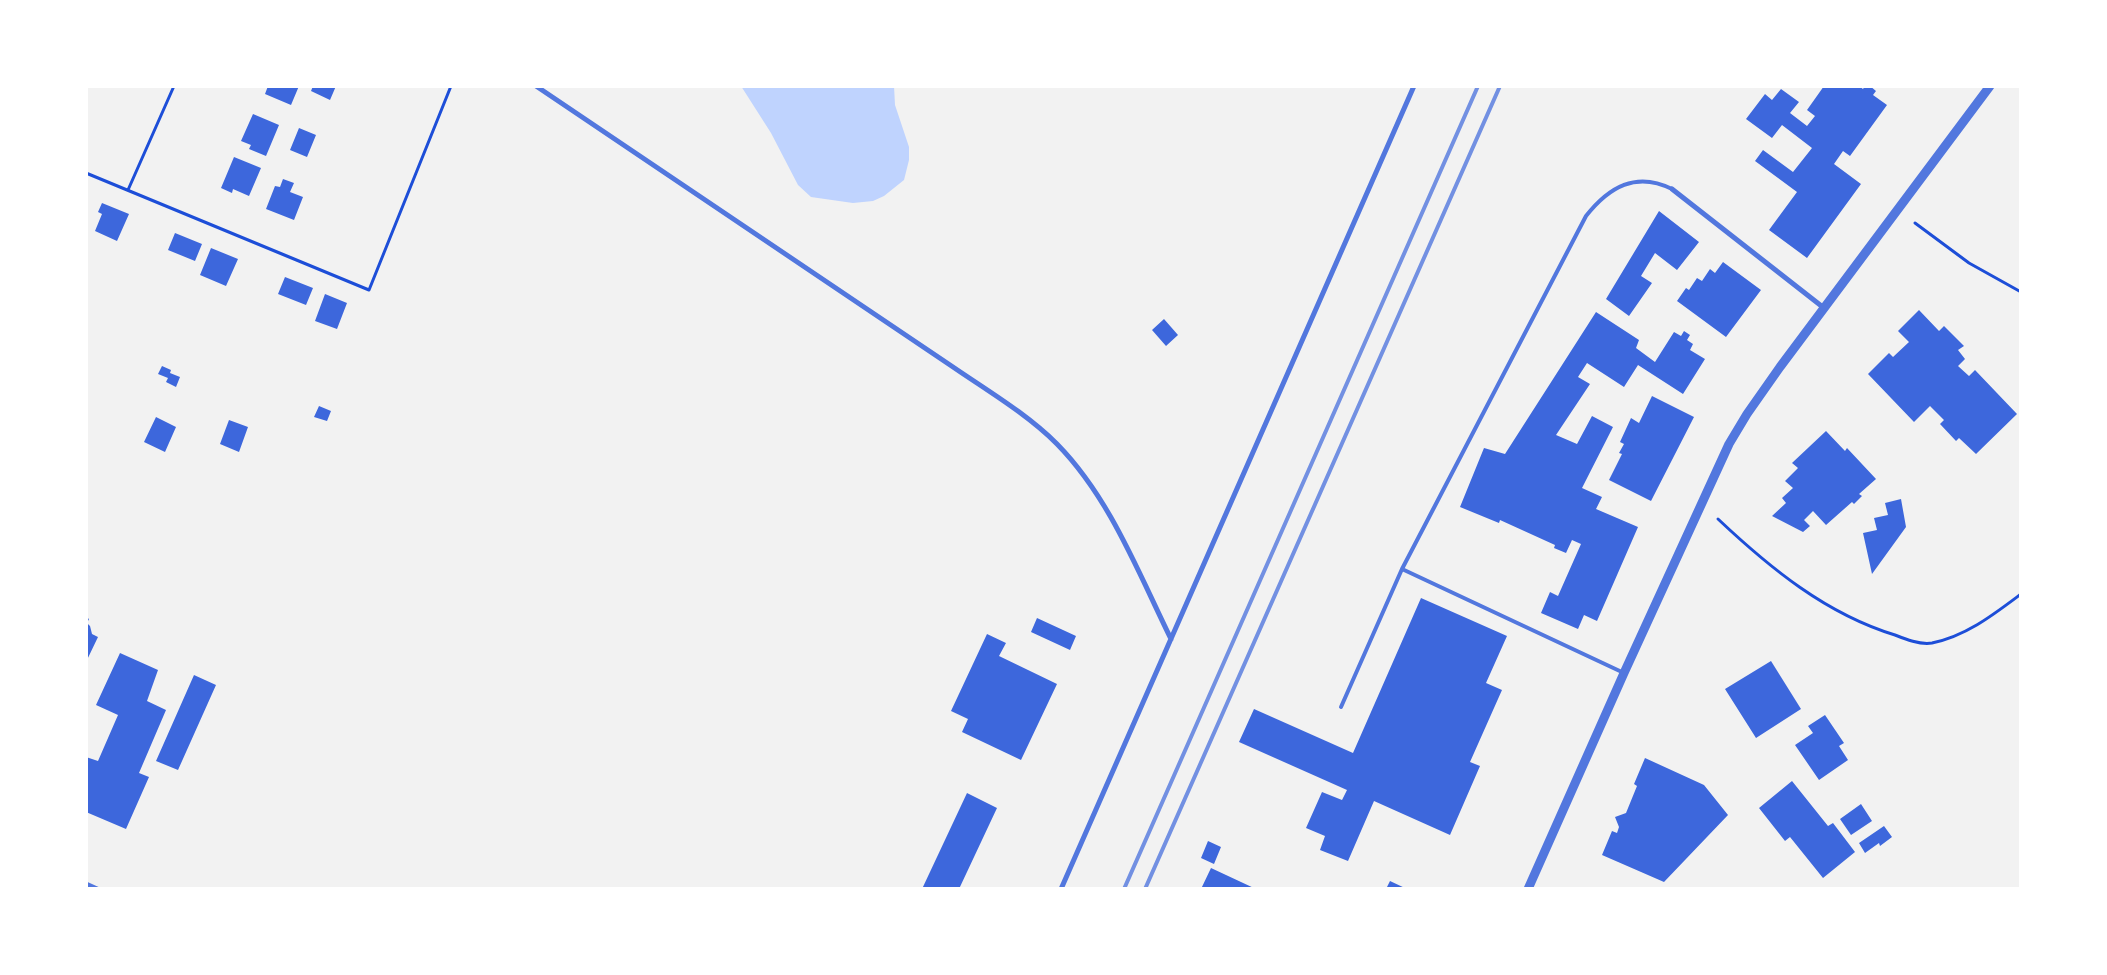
<!DOCTYPE html>
<html>
<head>
<meta charset="utf-8">
<style>
	body { margin:0 }
	#map { position:relative; width:2107px; height:975px; overflow:hidden; background:#f2f2f2; font-family:Ubuntu,sans-serif }
	canvas { display:block }
	.frame { position:absolute; inset:0; border:88px solid #fff; pointer-events:none }
</style>
</head>
<body>
<div id="map">
<canvas width="2107" height="975"></canvas>
<div class="frame"></div>
</div>
<script>
const ctx = document.querySelector('canvas').getContext('2d');
ctx.lineJoin = 'round';
function fillPath(path, color) { ctx.fillStyle = color; ctx.fill(path, 'evenodd'); }
function stroke(path, color, width, dash) { ctx.strokeStyle = color; ctx.lineWidth = width; ctx.lineCap = dash ? 'butt' : 'round'; ctx.setLineDash(dash || []); ctx.stroke(path); }
const water = new Path2D(`
	M741 86H894L895 105 909 147V160L904 180 884 196 873 201 853 203 811 197 798 185 771 133Z`);
const building = new Path2D(`
	M268 86H299L291 105 265 94Z
	M313 86H336L330 100 311 91Z
	M1824 86H1859L1863 89 1865 86H1870L1876 91 1873 95 1887 105 1850 156 1843 151 1834 164 1861 184 1807 258 1769 230 1797 192 1755 161 1763 150 1793 172 1812 148 1782 125 1772 138 1746 119 1765 94 1772 100 1781 89 1799 102 1790 113 1807 126 1815 116 1807 110Z
	M253 114 279 125 266 156 249 149 251 145 241 141Z
	M299 128 316 135 307 157 290 150Z
	M234 157 261 168 249 196 233 189 232 193 221 188Z
	M283 179 294 183 290 192 303 197 294 220 266 209 275 186 280 187Z
	M102 203 129 214 117 241 95 231 102 214 98 212Z
	M1659 211 1699 242 1677 270 1655 253 1641 276 1652 283 1629 316 1606 299Z
	M175 233 202 244 195 261 168 250Z
	M211 248 238 259 226 286 200 275Z
	M1723 262 1761 290 1726 337 1677 301 1686 288 1689 290 1697 278 1702 281 1710 269 1715 273Z
	M285 277 313 288 306 305 278 294Z
	M325 294 347 303 337 329 315 321Z
	M1919 310 1939 331 1944 326 1964 346 1958 350 1965 359 1958 366 1969 376 1975 370 2017 414 1976 454 1959 438 1956 441 1940 424 1944 420 1930 406 1914 422 1868 374 1889 353 1893 357 1909 342 1898 331Z
	M1596 312 1639 340 1636 348 1655 362 1674 332 1681 336 1684 331 1690 335 1687 340 1693 344 1690 350 1705 359 1683 394 1638 365 1624 387 1587 363 1578 377 1590 384 1556 435 1577 444 1592 416 1613 427 1582 488 1602 497 1596 509 1638 527 1597 621 1584 615 1578 629 1541 613 1550 592 1558 596 1581 544 1572 540 1566 553 1554 548 1555 545 1500 520 1499 523 1460 507 1484 448 1505 454Z
	M1164 319 1178 335 1166 346 1152 330Z
	M162 366 171 370 170 373 180 377 176 387 166 382 168 378 158 374Z
	M1652 396 1694 417 1651 501 1609 480 1622 454 1619 453 1624 444 1620 442 1631 418 1639 423Z
	M319 406 331 411 327 421 314 417Z
	M156 417 176 427 165 452 144 442Z
	M229 420 248 427 239 452 220 444Z
	M1826 431 1845 451 1847 448 1876 479 1859 494 1862 496 1854 504 1852 502 1826 525 1813 511 1804 520 1810 526 1803 532 1772 516 1786 503 1782 498 1793 488 1785 481 1798 468 1792 463Z
	M1901 499 1906 527 1872 574 1863 533 1877 530 1874 518 1888 515 1885 503Z
	M1421 598 1507 636 1486 683 1502 690 1470 762 1480 766 1450 835 1374 801 1348 861 1320 850 1325 836 1306 828 1322 792 1342 800 1347 790 1239 742 1254 709 1353 753Z
	M86 617 89 619 87 623 90 626 92 634 98 637 86 662Z
	M1037 618 1076 636 1070 650 1031 632Z
	M987 634 1006 643 999 656 1057 684 1021 760 962 732 968 719 951 711Z
	M120 653 158 670 147 701 166 710 139 773 149 777 126 829 86 812V757L98 761 118 715 96 705Z
	M1771 661 1801 709 1756 738 1725 689Z
	M194 675 216 685 178 770 156 761Z
	M1825 715 1844 743 1839 746 1848 760 1819 780 1795 745 1813 733 1808 726Z
	M1645 758 1704 785 1728 815 1664 882 1602 855 1612 831 1617 833 1619 827 1615 817 1626 813 1637 786 1634 784Z
	M1792 781 1828 826 1833 823 1855 852 1823 878 1790 837 1785 841 1759 808Z
	M967 793 997 808 959 889H922Z
	M1861 804 1872 821 1851 835 1840 819Z
	M1884 826 1892 837 1880 846 1879 843 1865 853 1859 843Z
	M1208 841 1221 847 1214 864 1201 858Z
	M1211 868 1256 889H1201Z
	M1390 881 1407 889H1386Z`);
const path = new Path2D(`
	M86 173 369 290 451 86
	M128 190 174 86
	M1915 223 1969 263 2021 292
	M1718 519C1770 568 1826 614 1895 635 1905 639 1920 645 1932 643 1966 636 1993 615 2021 594`);
const service = new Path2D(`
	M1402 569 1624 673
	M1341 707 1402 569 1586 216C1609 187 1636 171 1672 189`);
const minor = new Path2D(`
	M536 86 953 367C988 391 1027 414 1057 444 1110 498 1138 572 1171 639
	M1672 189 1824 308
	M86 884 97 889
	M1061 889 1414 86`);
const tertiary = new Path2D(`
	M1528 889 1624 673 1729 444 1747 414 1780 367 1990 86`);
const rail = new Path2D(`
	M1124 889 1478 86
	M1145 889 1500 86`);
fillPath(water, '#bfd3fe');
fillPath(building, '#3d67dc');
stroke(path, '#1d4ed8', 3);
stroke(service, '#5277de', 4);
stroke(minor, '#5277de', 5);
stroke(tertiary, '#5277de', 9);
stroke(rail, '#7290e2', 4);
</script>
</body>
</html>
